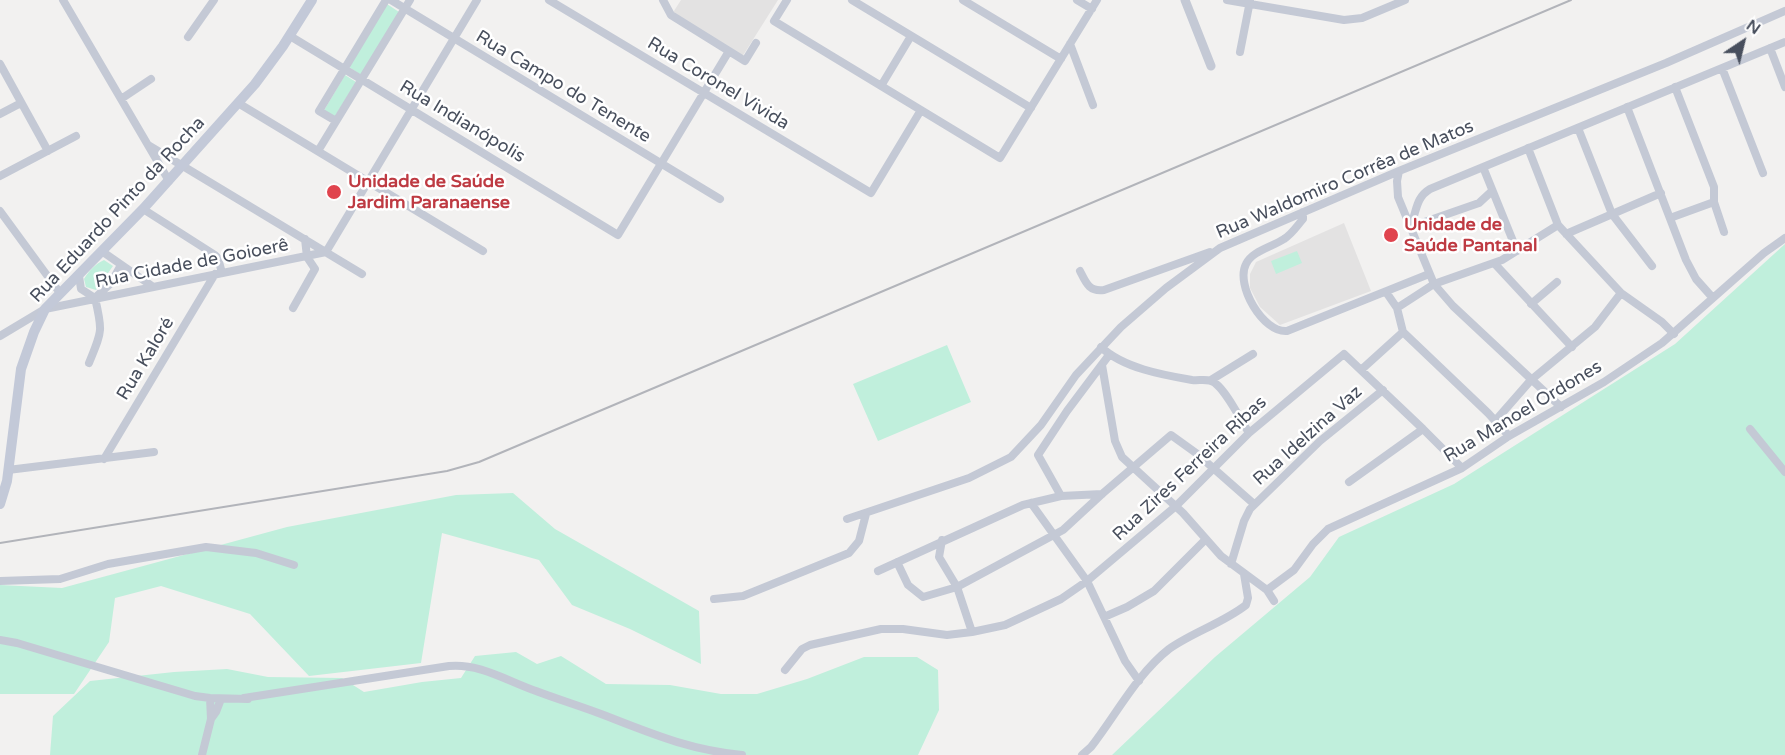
<!DOCTYPE html>
<html>
<head>
<meta charset="utf-8">
<style>
	body { margin:0 }
	#map { position:relative; width:1785px; height:755px; overflow:hidden; background:#f2f1f0; font-family:"Varela Round",sans-serif }
	canvas { display:block }
	.north { position:absolute; left:1713px; top:12px; width:60px; height:60px; -webkit-text-stroke:4px #fff; paint-order:stroke; rotate:35deg; font-size:16px; font-weight:700; line-height:24px; text-align:center; color:#484f5d }
	.north::after { content:''; display:block; margin:auto; width:21px; height:27px; background:#484f5d; clip-path:polygon(50% 0,100% 100%,50% 72%,0 100%) }
</style>
</head>
<body>
<div id="map">
<canvas width="1785" height="755"></canvas>
<div class="north">N</div>
</div>
<script>
const ctx = document.querySelector('canvas').getContext('2d');
ctx.lineJoin = 'round';
function fillPath(path, color) { ctx.fillStyle = color; ctx.fill(path, 'evenodd'); }
function stroke(path, color, width, dash) { ctx.strokeStyle = color; ctx.lineWidth = width; ctx.lineCap = dash ? 'butt' : 'round'; ctx.setLineDash(dash || []); ctx.stroke(path); }
function write(font, color, halo, rows, align = 'center') {
  ctx.font = font + ' "Varela Round",sans-serif'; ctx.lineWidth = 5; ctx.setLineDash([]); ctx.textBaseline = 'middle'; ctx.strokeStyle = halo; ctx.fillStyle = color; for (const [text, x, y, turn = 0] of rows) {
    ctx.save(); ctx.translate(x, y); ctx.rotate((+turn || 0) * Math.PI / 180); ctx.textAlign = isNaN(turn) ? turn : align; if (halo) ctx.strokeText(text, 0, 0); ctx.fillText(text, 0, 0); ctx.restore();
  }
}
const education = new Path2D(`
	M681 0H778L742 57 672 14Z
	M1344 223 1371 291 1280 325 1260 307 1250 288V274L1256 262Z`);
const green = new Path2D(`
	M387 4 399 12 361 75 349 67Z
	M345 75 356 82 334 118 323 112Z
	M1785 244V755H1112L1215 657 1310 577 1339 537 1454 484 1675 344Z
	M1297 251 1302 263 1276 274 1271 261Z
	M104 260 113 266 96 290 86 287 84 279C89 271 95 264 104 260Z
	M947 345 971 402 878 441 853 384Z
	M513 493 555 529 699 611 701 664 630 629 572 605 539 560 442 533 421 663 309 676 250 614 161 586 115 598 109 642 74 694H0V585L62 588 287 527 456 495Z
	M516 652 537 664 561 656 606 684 670 685 721 694H757L807 679 864 657H917L938 670 939 710 918 755H50L53 716 90 681 174 672 227 669 268 677 342 678 364 692 422 682 461 678 475 656Z`);
const minor = new Path2D(`
	M63 0 169 181
	M391 0 720 199
	M549 0 871 193 921 110
	M663 0 671 15 745 61 756 43
	M787 0 774 21 1000 158 1097 0
	M852 0 1031 108
	M963 0 1061 59
	M1077 0 1092 9
	M1227 0 1344 20 1362 18 1405 0
	M290 36 618 235 729 51
	M188 37 214 0
	M1070 44 1093 105
	M1770 48 1785 87
	M1240 52 1250 1
	M0 64 48 151
	M1722 68 1763 173
	M881 86 911 36
	M1675 87 1714 187V202L1724 232
	M121 99 151 79
	M238 103 483 251
	M1627 107 1686 260 1696 279 1712 297
	M0 114 21 103
	M336 121 319 111 386 0
	M1578 128 1612 214 1652 266
	M148 145 362 274
	M1528 148 1558 225 1621 293 1662 322 1674 334
	M318 151 410 0
	M1483 167 1517 251
	M1399 171 1397 181 1398 197 1434 284 1453 306 1561 407
	M0 176 76 136
	M143 209 215 255 218 258 222 273
	M0 211 60 293
	M1303 212V219C1297 226 1292 234 1284 239 1272 247 1252 251 1246 264 1235 285 1263 333 1287 331L1429 274
	M1670 218 1714 202
	M1410 227C1417 212 1415 198 1430 189L1785 42
	M1410 227 1479 203 1492 191
	M1566 234 1661 193
	M103 252 152 286
	M326 252 477 0
	M1494 263 1572 347
	M1080 271C1086 283 1089 292 1104 290L1210 252
	M79 276 81 289 95 298C103 332 102 331 89 363
	M1386 292 1397 308 1403 332 1488 413 1509 436
	M96 297 111 283 121 265
	M1531 304 1557 282
	M293 308 315 269 307 257 305 239
	M1397 308 1434 284 1502 260 1558 225
	M0 336 45 309 326 252
	M1101 347C1123 368 1163 375 1192 380 1199 381 1209 378 1215 383 1227 392 1240 419 1249 433
	M1102 365 1115 441 1122 457 1183 513 1221 556 1267 590 1274 601
	M1361 370 1403 332
	M1211 380 1253 354
	M1496 420 1531 380 1595 327 1621 293
	M1750 429 1785 472
	M104 459 215 274
	M8 470 154 452
	M1349 482 1423 429
	M1061 496 1038 455 1067 411 1109 355
	M1031 503 1087 581 1125 661 1139 681
	M847 519 969 478 1011 457 1041 425 1076 375 1121 327 1166 288 1220 248 1399 171 1666 63 1785 11
	M942 540 939 557 957 587 972 632
	M897 562 908 585 923 597 957 587 1063 530 1102 494 1171 435 1196 453 1254 504
	M1231 564 1244 521 1250 509 1320 441 1383 390
	M878 571 1023 505 1061 496 1102 494
	M0 581 60 579 108 564 206 547 256 553 294 565
	M1267 590 1294 570 1313 544 1328 529 1462 468 1509 436 1604 382 1662 343 1764 253 1785 238
	M714 599 743 596 849 553 859 541 866 514
	M1104 617 1127 607 1154 591 1205 540
	M0 640 17 643 195 696 210 698 248 699
	M785 670 802 649 810 645 881 629H903L947 635 972 632 1005 625 1061 599 1087 581 1176 506 1249 433 1344 354 1423 429 1462 468
	M210 698 211 719
	M244 698 449 666C480 663 507 681 536 691 557 699 580 706 601 714 650 733 689 750 742 755
	M202 755 211 719 216 712 221 699
	M1082 755 1091 747C1116 715 1137 674 1169 649 1193 632 1223 623 1246 605L1248 598 1244 574`);
const tertiary = new Path2D(`
	M1185 0 1211 66`);
const secondary = new Path2D(`
	M0 504 7 481 21 369 34 332 45 309 143 209 255 84 283 46 312 0`);
const rail = new Path2D(`
	M0 543 447 471 479 462 1571 0`);
const markers = [
	[334,192,8,"#e0444e"],
	[1391,235,8,"#e0444e"]
];
const streetNames = [
	["Rua Coronel Vivida",718,84,31],
	["Rua Campo do Tenente",563,87,31],
	["Rua Indianópolis",462,122,31],
	["Rua Waldomiro Corrêa de Matos",1345,180,-23],
	["Rua Eduardo Pinto da Rocha",118,210,-47],
	["Rua Cidade de Goioerê",192,264,-11],
	["Rua Kaloré",146,359,-59],
	["Rua Manoel Ordones",1523,412,-31],
	["Rua Idelzina Vaz",1308,436,-42],
	["Rua Zires Ferreira Ribas",1190,469,-43]
];
const healthNames = [
	["Unidade de Saúde",348,182],
	["Jardim Paranaense",348,203],
	["Unidade de",1404,225],
	["Saúde Pantanal",1404,246]
];
fillPath(education, '#e3e2e2');
fillPath(green, '#c0efdc');
stroke(minor, '#c4c9d5', 8);
stroke(tertiary, '#c4c9d5', 9);
stroke(secondary, '#c3c9d8', 10);
stroke(rail, '#b2b4ba', 2);
for (const [x, y, r, color] of markers) { const dot = new Path2D(); dot.arc(x, y, r, 0, 2 * Math.PI); ctx.fillStyle = color; ctx.fill(dot); stroke(dot, '#fff', 2); }
write('18px', '#484f5d', '#fff', streetNames);
write('bold 18px', '#be3a42', '#fff', healthNames, 'left');
</script>
</body>
</html>
